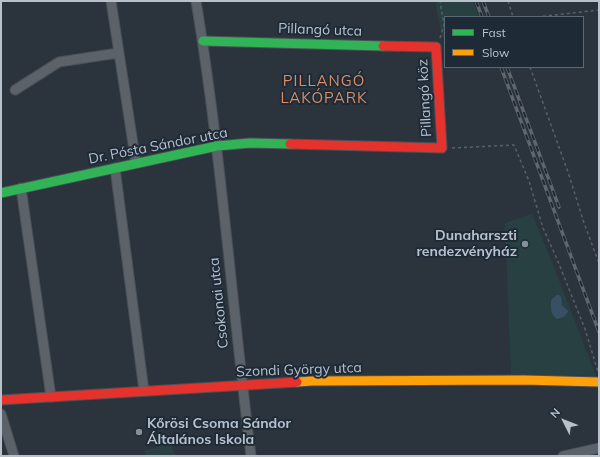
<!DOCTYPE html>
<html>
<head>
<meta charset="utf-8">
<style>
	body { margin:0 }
	#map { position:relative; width:600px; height:457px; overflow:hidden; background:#2b343c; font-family:Mulish,sans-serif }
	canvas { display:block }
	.frame { position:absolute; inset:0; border:2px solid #b7c1cc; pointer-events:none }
	.legend { position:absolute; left:444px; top:16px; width:140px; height:52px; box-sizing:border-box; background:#1e2b37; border:1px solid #5b6773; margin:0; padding:5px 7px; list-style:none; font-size:12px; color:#b7c1cc }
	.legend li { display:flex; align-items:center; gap:8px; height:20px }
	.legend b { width:20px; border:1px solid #5b6773 }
	.north { position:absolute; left:544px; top:401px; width:40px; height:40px; -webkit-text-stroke:3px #1e2b37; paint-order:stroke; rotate:312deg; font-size:11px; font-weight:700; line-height:16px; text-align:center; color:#b7c1cc }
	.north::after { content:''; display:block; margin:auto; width:14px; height:18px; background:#b7c1cc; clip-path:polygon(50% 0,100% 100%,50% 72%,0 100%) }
</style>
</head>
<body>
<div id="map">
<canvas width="600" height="457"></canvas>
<div class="frame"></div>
<ul class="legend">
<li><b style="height:5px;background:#30b455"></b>Fast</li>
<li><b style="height:5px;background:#ff9f0a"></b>Slow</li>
</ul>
<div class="north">N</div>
</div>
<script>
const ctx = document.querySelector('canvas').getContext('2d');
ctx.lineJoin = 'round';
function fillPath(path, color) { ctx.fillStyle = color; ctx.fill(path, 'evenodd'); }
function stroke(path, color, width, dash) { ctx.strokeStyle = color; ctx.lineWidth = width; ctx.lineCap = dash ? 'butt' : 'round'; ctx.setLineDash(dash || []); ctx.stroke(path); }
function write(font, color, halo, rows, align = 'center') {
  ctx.font = font + ' Mulish,sans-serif'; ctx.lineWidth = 4; ctx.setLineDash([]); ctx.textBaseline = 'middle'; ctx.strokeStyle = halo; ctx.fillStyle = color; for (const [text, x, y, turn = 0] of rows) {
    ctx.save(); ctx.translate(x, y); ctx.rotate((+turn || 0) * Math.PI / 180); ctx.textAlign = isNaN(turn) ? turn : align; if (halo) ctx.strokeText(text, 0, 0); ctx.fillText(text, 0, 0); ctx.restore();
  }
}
const green = new Path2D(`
	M435 1H473L479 17H445V38H442Z
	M532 214 554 267 596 376 511 374 505 223Z
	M171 443 175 456H146L144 451Z`);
const water = new Path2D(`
	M557 295H559L561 297 562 305 568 311V312L564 317 557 319C550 314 551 308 551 300Z`);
const path = new Path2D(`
	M508 1 513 17
	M537 17 599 10
	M440 38 444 25 440 1
	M530 67 568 172 584 223 599 263
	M452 148 514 145 529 181 543 228 557 259 585 329 598 372`);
const street = new Path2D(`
	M111 1 136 163
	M196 1C221 152 232 305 251 456
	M15 90 59 62 118 53
	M115 168 144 391
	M21 188 51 397
	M1 414 14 456
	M563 456 599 448`);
const fast = new Path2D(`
	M203 41 383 46
	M1 193 217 146 250 143 290 144`);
const slow = new Path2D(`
	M297 382 312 381 524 380 599 382`);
const jam = new Path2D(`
	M290 144 442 148 436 47 383 46
	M1 400 297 382`);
const rail = new Path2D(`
	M476 1 482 17
	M483 1 489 17
	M501 67 599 332
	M507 67 559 207`);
const markers = [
	[525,244,4,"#86909a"],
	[139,432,4,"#86909a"]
];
const streetNames = [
	["Pillangó utca",320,30,2],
	["Pillangó köz",425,98,-93],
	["Dr. Pósta Sándor utca",158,146,-11],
	["Csokonai utca",219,303,-96],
	["Szondi György utca",299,370,-2]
];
const poiNames = [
	["Dunaharszti",517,236],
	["rendezvényház",517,252],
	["Kőrösi Csoma Sándor",147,424,"left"],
	["Általános Iskola",147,440,"left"]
];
const neighbourhoodNames = [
	["PILLANGÓ",324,81],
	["LAKÓPARK",324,98]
];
fillPath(green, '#284042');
fillPath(water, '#384f65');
stroke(street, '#4a5056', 11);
stroke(fast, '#4a5056', 11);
stroke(slow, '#4a5056', 11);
stroke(jam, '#4a5056', 11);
stroke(path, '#5a6166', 1.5, [3, 3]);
stroke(street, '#5c6269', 9);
stroke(fast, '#30b455', 9);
stroke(slow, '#ff9f0a', 9);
stroke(jam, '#e5322d', 9);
stroke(rail, '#60666d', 3.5);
stroke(rail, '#1e2b37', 2, [6]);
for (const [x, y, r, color] of markers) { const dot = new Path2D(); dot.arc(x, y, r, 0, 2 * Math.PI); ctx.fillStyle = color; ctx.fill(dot); stroke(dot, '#1e2b37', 1.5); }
write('14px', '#b7c1cc', '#1e2b37', streetNames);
write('bold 14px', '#b7c1cc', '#1e2b37', poiNames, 'right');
ctx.letterSpacing = '1px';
write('15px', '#d88b65', '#1e2b37', neighbourhoodNames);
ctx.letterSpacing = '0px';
</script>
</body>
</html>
